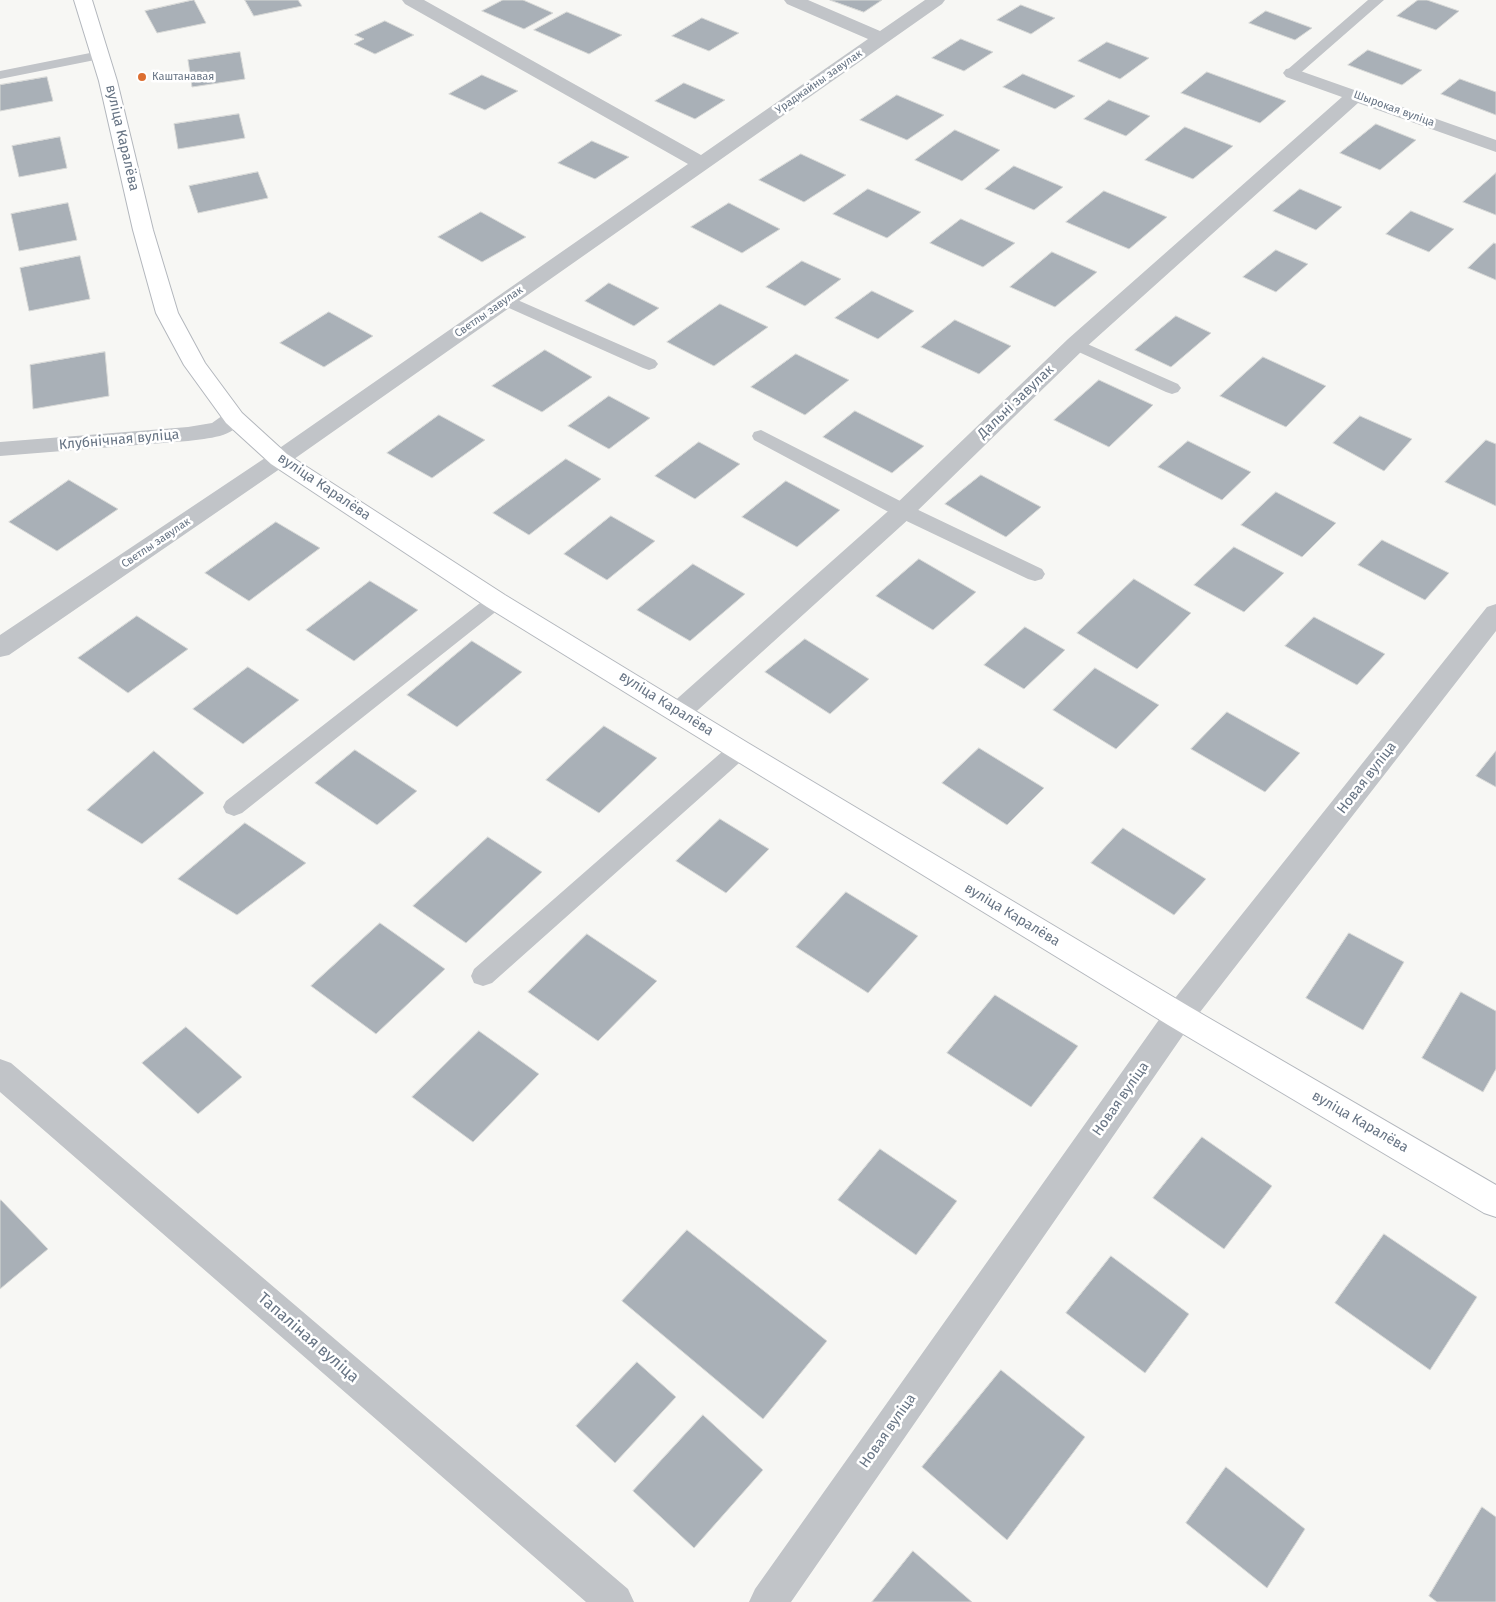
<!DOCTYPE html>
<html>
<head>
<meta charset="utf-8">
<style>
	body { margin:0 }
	canvas { display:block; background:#f7f7f4 }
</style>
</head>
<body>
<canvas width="1496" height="1602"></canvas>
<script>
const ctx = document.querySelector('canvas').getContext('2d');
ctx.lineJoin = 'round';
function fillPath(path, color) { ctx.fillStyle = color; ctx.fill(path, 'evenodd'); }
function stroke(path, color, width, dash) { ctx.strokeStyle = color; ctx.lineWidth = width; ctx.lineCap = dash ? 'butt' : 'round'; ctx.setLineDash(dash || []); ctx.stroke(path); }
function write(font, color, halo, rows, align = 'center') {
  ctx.font = font + ' "Fira Sans",sans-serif'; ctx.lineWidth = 5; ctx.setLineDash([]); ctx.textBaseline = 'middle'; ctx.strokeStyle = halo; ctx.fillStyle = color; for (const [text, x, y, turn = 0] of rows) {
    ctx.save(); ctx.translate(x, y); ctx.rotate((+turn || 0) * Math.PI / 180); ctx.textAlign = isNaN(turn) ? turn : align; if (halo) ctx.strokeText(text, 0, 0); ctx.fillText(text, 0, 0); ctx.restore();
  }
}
const building = new Path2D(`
	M194 0 206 23 157 33 145 11Z
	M245 0H298L302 6 254 16Z
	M503 0H523L553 13 524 29 482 11Z
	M830 0H882L864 12Z
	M1418 0H1427L1459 11 1436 30 1397 16Z
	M1021 5 1055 18 1031 34 997 20Z
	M1266 11 1312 28 1295 40 1249 23Z
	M567 12 622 35 589 54 534 30Z
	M702 18 739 33 709 51 672 36Z
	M385 21 414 35 375 54 354 44 364 39 355 35Z
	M961 39 993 52 964 71 932 58Z
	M1107 42 1149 58 1120 79 1078 61Z
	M1368 50 1422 70 1402 85 1348 65Z
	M240 52 245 79 192 87 188 60Z
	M1207 72 1286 101 1260 123 1181 93Z
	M1023 74 1075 96 1055 109 1003 87Z
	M482 75 518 91 485 110 449 94Z
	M47 77 53 101 0 111V85Z
	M1460 79 1496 92V115L1441 94Z
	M684 83 725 100 695 119 655 101Z
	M897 95 944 115 907 140 860 120Z
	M1109 100 1150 116 1126 136 1084 119Z
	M239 114 245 138 178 149 174 124Z
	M1376 124 1416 140 1380 170 1340 153Z
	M1185 127 1233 146 1193 179 1145 160Z
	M955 130 1000 150 962 181 915 160Z
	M60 137 67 168 19 177 12 146Z
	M592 141 629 157 595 179 558 163Z
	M801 154 846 175 804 202 759 180Z
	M1014 166 1063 187 1034 210 985 189Z
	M258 172 268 198 198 213 189 186Z
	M1496 173V215L1463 202Z
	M868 189 921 212 887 238 833 214Z
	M1300 189 1342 207 1316 230 1273 211Z
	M1104 191 1167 217 1129 249 1066 222Z
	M68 203 77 240 19 251 11 214Z
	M729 203 780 229 742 253 691 227Z
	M1411 211 1454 229 1429 252 1386 234Z
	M481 212 526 237 482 262 438 237Z
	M961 219 1015 243 983 267 930 243Z
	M1494 243 1496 244V280L1468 268Z
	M1276 250 1308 264 1276 292 1243 277Z
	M1052 252 1097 272 1055 307 1010 287Z
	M80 256 90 299 29 311 20 268Z
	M802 261 841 279 805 306 766 287Z
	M609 283 659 308 634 326 585 301Z
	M872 291 914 311 878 339 835 318Z
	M720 304 768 327 714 366 667 342Z
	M329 312 373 336 324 367 280 343Z
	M1176 316 1211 333 1171 367 1135 350Z
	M955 320 1011 346 979 374 921 347Z
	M545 350 592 377 542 412 492 386Z
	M105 352 109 396 33 409 30 365Z
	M796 354 849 380 805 415 751 387Z
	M1263 357 1326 386 1286 427 1220 396Z
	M1099 380 1153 405 1109 447 1054 420Z
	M609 396 650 418 609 449 568 426Z
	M855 411 924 446 892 473 823 437Z
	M439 415 485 440 432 478 387 453Z
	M1360 416 1412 439 1384 471 1333 443Z
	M1486 440 1496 444V506L1445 482Z
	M1188 441 1251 472 1222 500 1158 467Z
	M699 442 740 464 695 499 655 476Z
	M566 459 601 479 529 535 493 513Z
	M981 475 1041 507 1006 537 945 504Z
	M69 480 118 509 57 551 9 522Z
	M786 481 840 510 797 547 742 517Z
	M1276 492 1336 523 1302 557 1241 525Z
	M611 516 655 541 607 580 564 554Z
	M276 522 320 548 249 601 205 573Z
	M1382 540 1449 573 1425 600 1358 565Z
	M1234 547 1284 573 1244 612 1194 585Z
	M919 559 976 592 933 630 876 596Z
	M693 564 745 594 690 641 637 610Z
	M1134 579 1191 613 1137 669 1077 633Z
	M370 581 418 610 354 661 306 630Z
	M137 616 188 649 128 693 78 658Z
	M1314 617 1385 654 1357 685 1285 646Z
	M1025 627 1065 650 1024 689 984 665Z
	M805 639 869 679 830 714 765 672Z
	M472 641 522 672 457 727 407 695Z
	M248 667 299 700 243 744 193 709Z
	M1095 668 1159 705 1116 749 1053 710Z
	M1227 712 1300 753 1265 792 1191 749Z
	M604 726 657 758 599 813 546 780Z
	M979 748 1044 788 1007 825 942 783Z
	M355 750 417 791 377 825 315 783Z
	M154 751 204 793 142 844 87 810Z
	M1496 751V787L1476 776Z
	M720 819 769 849 726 893 676 861Z
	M245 823 306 863 237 915 178 879Z
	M1123 828 1206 879 1174 915 1091 863Z
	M488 837 542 872 466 943 413 906Z
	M846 892 918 936 868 993 796 947Z
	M380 923 445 969 376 1034 311 986Z
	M1349 933 1404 962 1363 1030 1306 998Z
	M587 934 657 981 598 1041 528 992Z
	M1461 992 1496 1011V1069L1483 1092 1422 1058Z
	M995 995 1078 1046 1031 1107 947 1053Z
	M186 1027 242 1077 198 1114 142 1063Z
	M479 1031 539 1074 473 1142 412 1097Z
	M1202 1137 1272 1186 1224 1249 1153 1198Z
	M880 1149 957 1201 916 1255 838 1200Z
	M1 1200 48 1249 0 1289V1201Z
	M687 1230 827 1341 763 1419 622 1301Z
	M1384 1234 1477 1297 1430 1370 1335 1303Z
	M1111 1256 1189 1314 1145 1373 1066 1313Z
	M637 1362 676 1397 615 1463 576 1426Z
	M1001 1370 1085 1437 1007 1540 922 1467Z
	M703 1415 763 1470 694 1548 633 1491Z
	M1226 1467 1305 1529 1267 1588 1186 1523Z
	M1482 1507 1496 1517V1602H1437L1429 1596Z
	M913 1551 972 1602H872Z`);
const lane = new Path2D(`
	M1368 0H1384L1297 76H1287L1285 73 1287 70Z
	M100 51 105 52 107 55 105 58 0 79V71Z
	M506 295 655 360 658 364 655 368 649 370 643 368 500 304 497 300 500 296Z
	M1076 339 1178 384 1181 388 1178 392 1172 394 1166 392 1070 348 1067 344 1070 340Z
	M761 430 910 506 1042 569 1045 574 1042 579 1035 581 1028 579 896 516 754 440 752 436 754 432Z
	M496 594 503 596 506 601 503 606 242 813 234 816 226 813 223 807 226 801 489 596Z
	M739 742 747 744 750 750 747 756 492 983 483 986 474 983 471 976 474 969 731 744Z`);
const street = new Path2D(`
	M402 0H424L701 155 868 39 787 4 784 0H808L880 31 925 0H945L942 4 287 464 9 655 0 657V635L271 454 688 164 405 4Z
	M1292 68 1496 140V152L1358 103 1084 349 911 517 688 719 679 722 670 719 666 712 670 705 895 505 1068 339 1342 97 1286 77 1283 73 1286 69Z
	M234 411 242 413 245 418C233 438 209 438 188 441L0 456V442L188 427 212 423 226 413Z
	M1496 604V631L1190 1025 791 1602H749L755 1589 1168 1007 1487 607Z
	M0 1059 11 1063 628 1589 634 1602H586L0 1092Z`);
const secondary = new Path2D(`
	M74 0H92L117 81 153 230 178 313 205 363 242 413 287 454 505 595 748 743 1190 1007 1496 1185V1217L1484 1213 1168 1025 730 757 487 607 271 464 226 423 184 365 156 313 133 230 99 81Z`);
const markers = [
	[142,77,5,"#dc6e30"]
];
const farPoinames = [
	["Каштанавая",152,77]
];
const farStreetnames = [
	["Ураджайны завулак",819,82,-35],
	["Шырокая вуліца",1394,109,20],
	["Светлы завулак",489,312,-35],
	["Светлы завулак",156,543,-34]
];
const streetNames = [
	["вуліца Каралёва",122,138,77],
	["Дальні завулак",1016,402,-44],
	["Клубнічная вуліца",119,440,-5],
	["вуліца Каралёва",324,487,34],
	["вуліца Каралёва",666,704,32],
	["Новая вуліца",1367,778,-52],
	["вуліца Каралёва",1012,915,31],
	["Новая вуліца",1121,1099,-55],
	["вуліца Каралёва",1360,1122,30],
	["Новая вуліца",888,1431,-55]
];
const nearStreetnames = [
	["Тапаліная вуліца",308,1338,41]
];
fillPath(building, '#a9b0b7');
stroke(building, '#d8d9d7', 1);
stroke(secondary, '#b3b7bd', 2);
fillPath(lane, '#c1c4c8');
fillPath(street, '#c1c4c8');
fillPath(secondary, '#fff');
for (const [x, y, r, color] of markers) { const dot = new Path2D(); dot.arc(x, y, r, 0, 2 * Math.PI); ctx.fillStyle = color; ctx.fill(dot); stroke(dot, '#fff', 2); }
write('11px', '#677484', '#fff', farPoinames, 'left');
write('11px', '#677484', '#fff', farStreetnames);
write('14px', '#677484', '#fff', streetNames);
write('16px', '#677484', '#fff', nearStreetnames);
</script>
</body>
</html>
